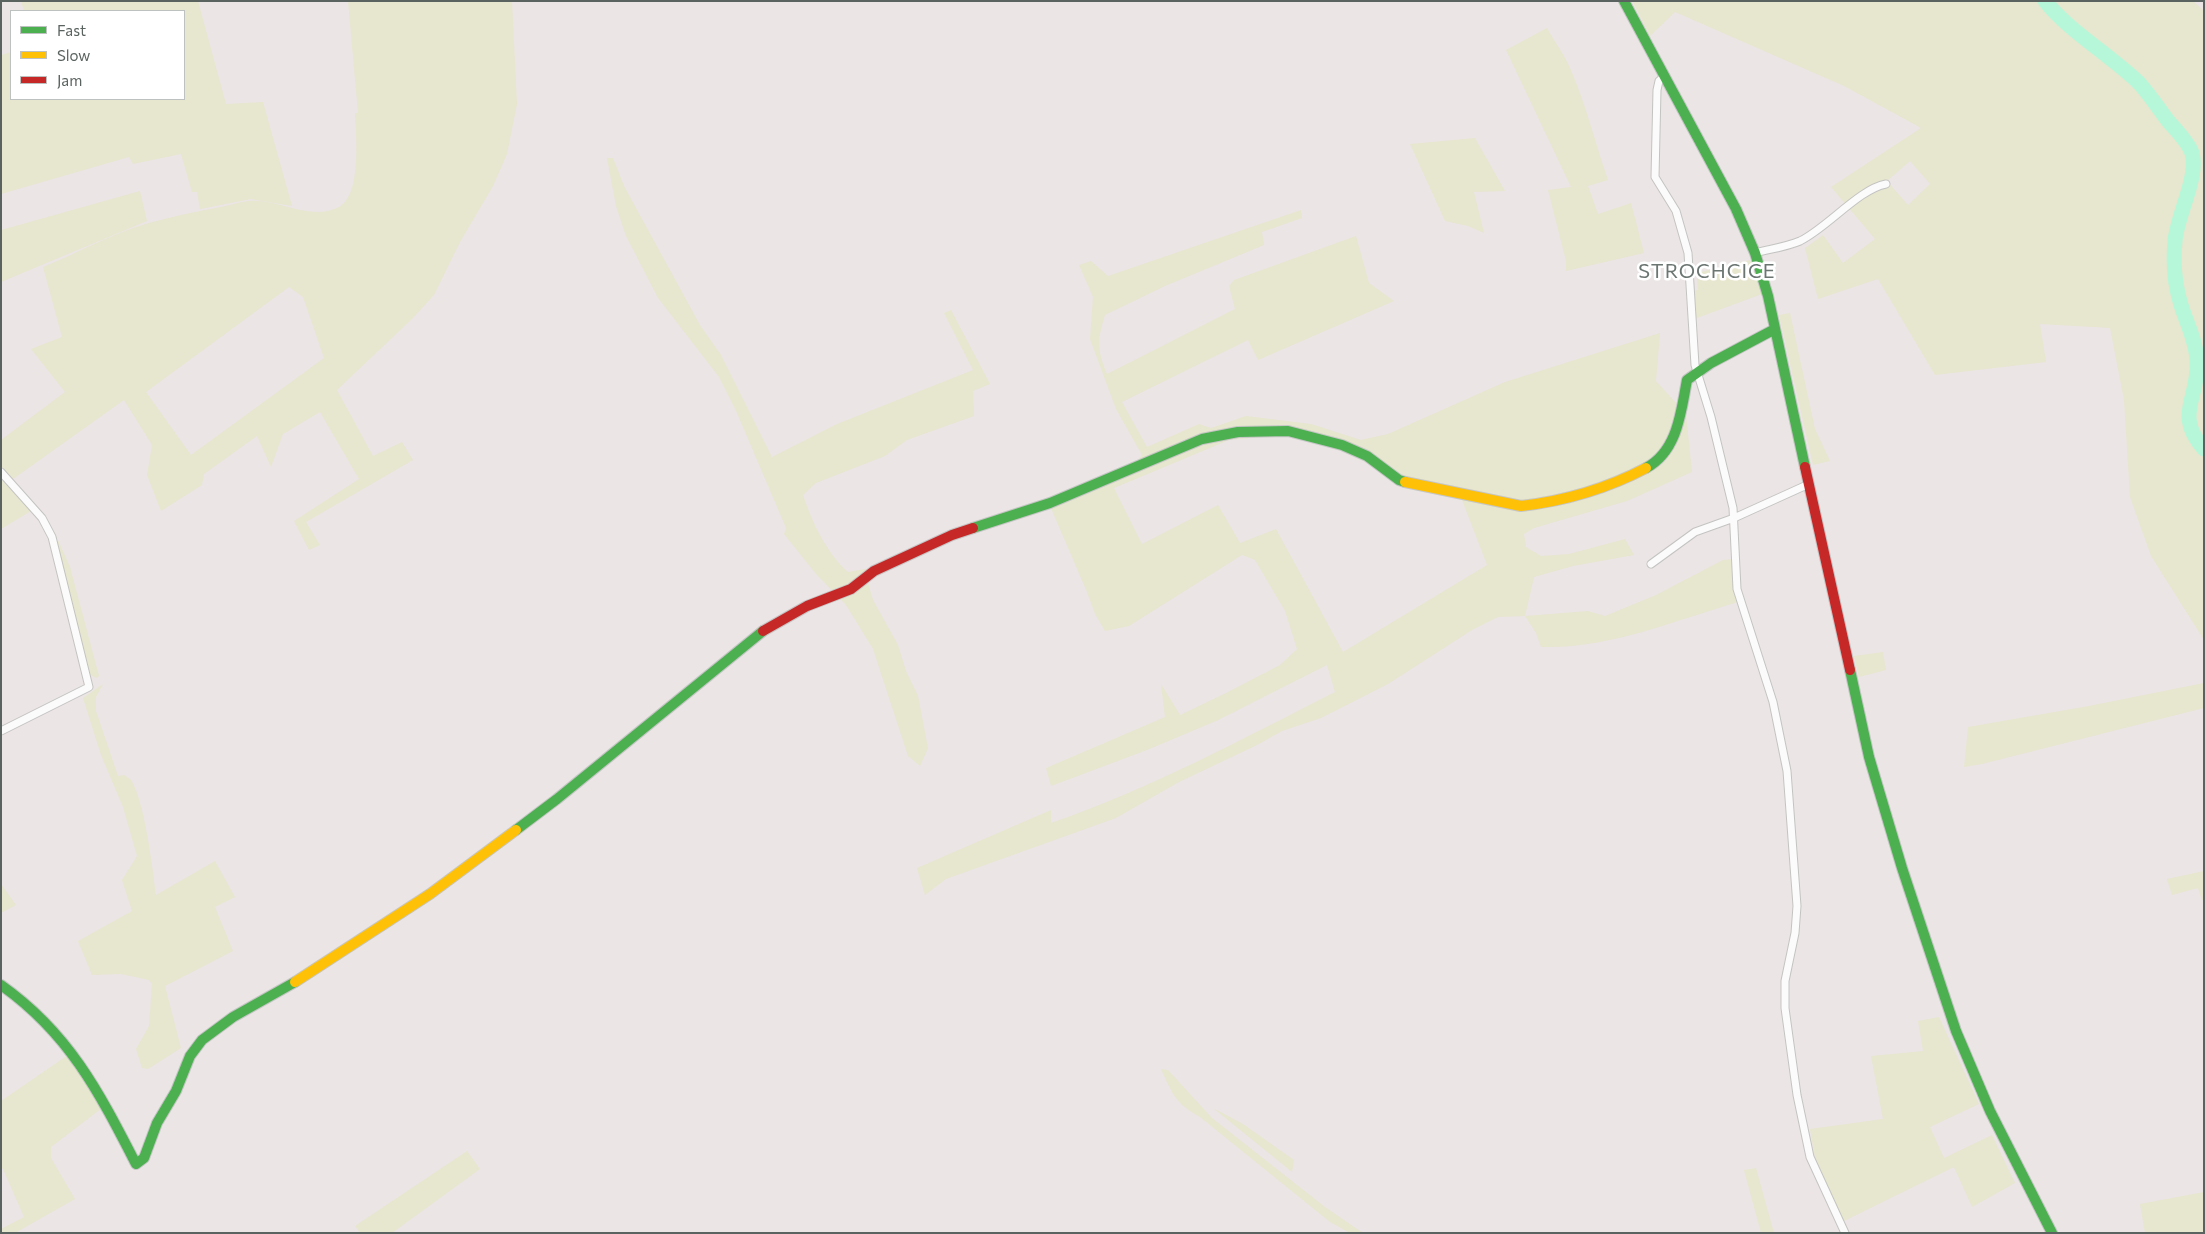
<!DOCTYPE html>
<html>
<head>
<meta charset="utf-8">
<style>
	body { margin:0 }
	#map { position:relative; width:2205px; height:1234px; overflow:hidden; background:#ebe5e5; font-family:Commissioner,sans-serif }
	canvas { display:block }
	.frame { position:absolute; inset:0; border:2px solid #5a6360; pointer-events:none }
	.legend { position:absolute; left:10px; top:10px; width:175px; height:90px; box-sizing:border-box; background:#fff; border:1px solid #bdc1bf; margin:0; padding:6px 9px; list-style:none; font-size:15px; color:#5a6360 }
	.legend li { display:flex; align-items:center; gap:10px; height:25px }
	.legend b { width:25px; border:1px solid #bdc1bf }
</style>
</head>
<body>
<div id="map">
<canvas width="2205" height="1234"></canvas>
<div class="frame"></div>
<ul class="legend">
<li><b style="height:6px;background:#4caf50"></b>Fast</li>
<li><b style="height:6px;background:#ffc107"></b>Slow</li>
<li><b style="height:6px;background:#c62828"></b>Jam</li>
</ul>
</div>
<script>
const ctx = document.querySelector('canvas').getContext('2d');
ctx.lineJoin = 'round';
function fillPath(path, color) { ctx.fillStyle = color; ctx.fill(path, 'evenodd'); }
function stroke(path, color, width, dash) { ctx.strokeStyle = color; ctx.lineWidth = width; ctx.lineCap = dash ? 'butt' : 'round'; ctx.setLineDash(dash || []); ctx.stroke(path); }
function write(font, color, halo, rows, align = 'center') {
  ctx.font = font + ' Commissioner,sans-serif'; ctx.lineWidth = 5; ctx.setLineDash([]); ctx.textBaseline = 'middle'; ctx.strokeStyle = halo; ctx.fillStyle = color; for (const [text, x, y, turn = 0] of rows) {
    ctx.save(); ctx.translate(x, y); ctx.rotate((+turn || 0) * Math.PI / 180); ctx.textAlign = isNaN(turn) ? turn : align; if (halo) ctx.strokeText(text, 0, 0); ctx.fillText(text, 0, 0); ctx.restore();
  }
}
const green = new Path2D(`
	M21 1H198L226 104 263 102 292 206 251 199 200 209 197 192H192L181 154 133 164 129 157 1 194V55L11 52V99H184V11H24Z
	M348 1H512L517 104 507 154 493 186 460 242 434 295 413 318 337 390 373 456 402 442 413 460 306 522 320 545 309 550 294 521 359 479 320 412 283 434 271 467 257 436 204 474 202 485 161 511 147 475 152 445 124 400 13 479 1 466V440L65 392 31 349 62 337 43 267C78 253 112 233 149 223 171 217 193 212 216 208 227 206 238 202 249 201 277 198 311 222 339 207 362 194 356 136 355 113H358ZM289 287 303 297 324 358 191 455 146 392Z
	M1632 1H2193L2204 11V640L2151 556 2130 497 2124 400 2110 328 2040 324 2046 362 1935 375 1878 279 1818 299 1805 248 1823 235 1843 263 1875 239 1831 187 1921 128 1844 86 1675 12 1650 36ZM1910 161 1930 184 1908 205 1887 181Z
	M1547 28C1554 41 1564 54 1570 68 1586 104 1595 143 1608 180L1588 186 1598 214 1631 203 1644 253 1566 271V261L1548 190 1571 187 1506 50Z
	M1475 138 1505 191 1474 192 1484 233 1468 226 1445 221 1410 144Z
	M607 158H613L624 186 700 325 721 355 772 457 837 424 973 370 944 313 951 310 990 384 973 391 974 416 907 440 885 456 816 483 803 495C812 522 827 554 848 572L871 568 868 583 873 600 898 645 906 671 918 696 928 748 920 766 908 756 873 649 846 605 816 574 784 534 786 528 737 413 719 377 658 298 626 236 616 206Z
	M140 191 147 221 1 282V230Z
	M1301 210 1302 218 1262 232 1264 245 1165 286 1105 315C1097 340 1097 350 1107 374L1235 309 1229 286 1234 280 1356 236 1369 283 1394 301 1258 360 1248 340 1122 402 1147 447 1199 424 1211 428 1246 416 1311 424 1361 440 1388 434 1505 382 1660 333 1656 381 1686 414 1692 472 1627 501 1534 528 1524 534 1526 547 1541 556 1569 554 1625 539 1634 555 1573 566 1534 577 1525 616 1588 611 1605 616 1656 595 1723 560 1733 559 1738 602C1674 621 1608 649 1541 647L1536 633 1525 616 1498 617 1472 630 1388 684 1321 718 1282 731 1257 745 1179 782 1116 818 946 879 925 895 917 868 1051 810V823C1150 789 1242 739 1335 692L1327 665 1216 721 1147 750 1051 786 1046 768 1165 717 1161 684 1180 715 1226 693 1280 665 1297 649 1285 611 1255 560 1242 555 1129 626 1105 631 1095 614 1087 592 1047 499 1136 462 1142 455 1116 409 1090 339 1093 297 1079 265 1091 261 1108 276ZM1284 435 1314 441 1358 456 1399 486 1462 500 1487 565 1343 652 1276 529 1240 543 1218 505 1142 544 1114 488 1229 440Z
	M1750 260 1762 294 1689 321 1688 291 1698 290 1697 273Z
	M1790 313 1815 429 1830 461 1813 465 1779 315Z
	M1 479 31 511 1 529Z
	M53 529 70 567 99 676 96 678 89 674Z
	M1883 652 1886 670 1859 677 1854 656Z
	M2204 683V708L1982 764 1964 767 1968 727 2089 706Z
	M103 684 96 697V711L118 776 124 775C124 775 130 779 130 779 144 796 153 871 156 895L215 861 235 897 215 907 233 951 165 986 181 1048 148 1069 142 1068 136 1049 149 1026 152 984 149 980 121 974 92 975 78 941 132 911 122 880 137 856 123 807 101 755 83 698Z
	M2204 871V900H2202L2198 888 2172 895 2167 879Z
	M1 884 16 905 1 913Z
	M1939 1017 1979 1104 1930 1127 1944 1158 1992 1135 2015 1183 1972 1207 1954 1167 1844 1221 1815 1158 1810 1129 1883 1119 1871 1056 1923 1051 1918 1021Z
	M68 1055 102 1108 51 1147V1158L75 1199 15 1233H1V1229L24 1217 3 1169 1 1168V1101Z
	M1161 1069 1168 1070 1212 1118 1325 1207 1363 1233H1350L1330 1222 1200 1117C1175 1103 1173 1095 1161 1069Z
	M1213 1108 1243 1124 1294 1160 1292 1172Z
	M467 1151 480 1169 392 1233H360L355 1226Z
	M1756 1168 1774 1233H1761L1744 1170Z
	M2204 1192V1233H2145L2140 1204Z`);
const river = new Path2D(`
	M2045 1C2071 33 2109 54 2139 83 2150 95 2159 109 2169 122 2177 131 2188 142 2192 153 2199 177 2177 215 2175 241 2173 262 2175 286 2181 305 2187 324 2196 341 2197 360 2200 398 2173 414 2204 449`);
const street = new Path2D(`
	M1665 76 1659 81 1657 90 1655 177 1676 211 1688 253 1695 365 1711 417 1733 508 1737 589 1773 702 1787 771 1797 906 1795 933 1785 981V1008L1797 1095 1810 1157 1845 1233
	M1755 253C1770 249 1786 247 1800 241 1827 228 1859 189 1886 184
	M1 472 42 518 52 537 89 687 1 731
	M1651 564 1695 532 1734 518 1809 484`);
const fast = new Path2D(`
	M1624 1 1736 209 1755 253 1768 296 1805 467
	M1646 468C1678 451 1681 411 1687 380L1711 363 1775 329
	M973 528 1050 503 1202 439 1238 432 1288 431 1342 445 1367 456 1399 480 1405 482
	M1850 670 1869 757 1902 868 1956 1031 1990 1111 2052 1233
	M516 830 557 799 763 631
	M1 985C69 1033 99 1092 136 1164L144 1158 157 1123 176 1091 190 1056 202 1040 233 1017 295 982`);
const slow = new Path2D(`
	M1405 482 1521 506C1564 501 1608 488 1646 468
	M295 982 430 894 516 830`);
const jam = new Path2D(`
	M1805 467 1850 670
	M763 631 807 606 851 589 874 571 952 535 973 528`);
const quarterNames = [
	["STROCHCICE",1707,271]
];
fillPath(green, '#e7e6ce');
stroke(river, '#b6f7d9', 15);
stroke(street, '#c3c4c2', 9);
stroke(fast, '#c5c5c5', 12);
stroke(slow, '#c5c5c5', 12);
stroke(jam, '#c5c5c5', 12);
stroke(street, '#fcfbfb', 7);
stroke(fast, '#4caf50', 10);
stroke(slow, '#ffc107', 10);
stroke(jam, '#c62828', 10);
ctx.letterSpacing = '1px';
write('20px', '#6b7571', '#fff', quarterNames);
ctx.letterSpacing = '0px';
</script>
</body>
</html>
